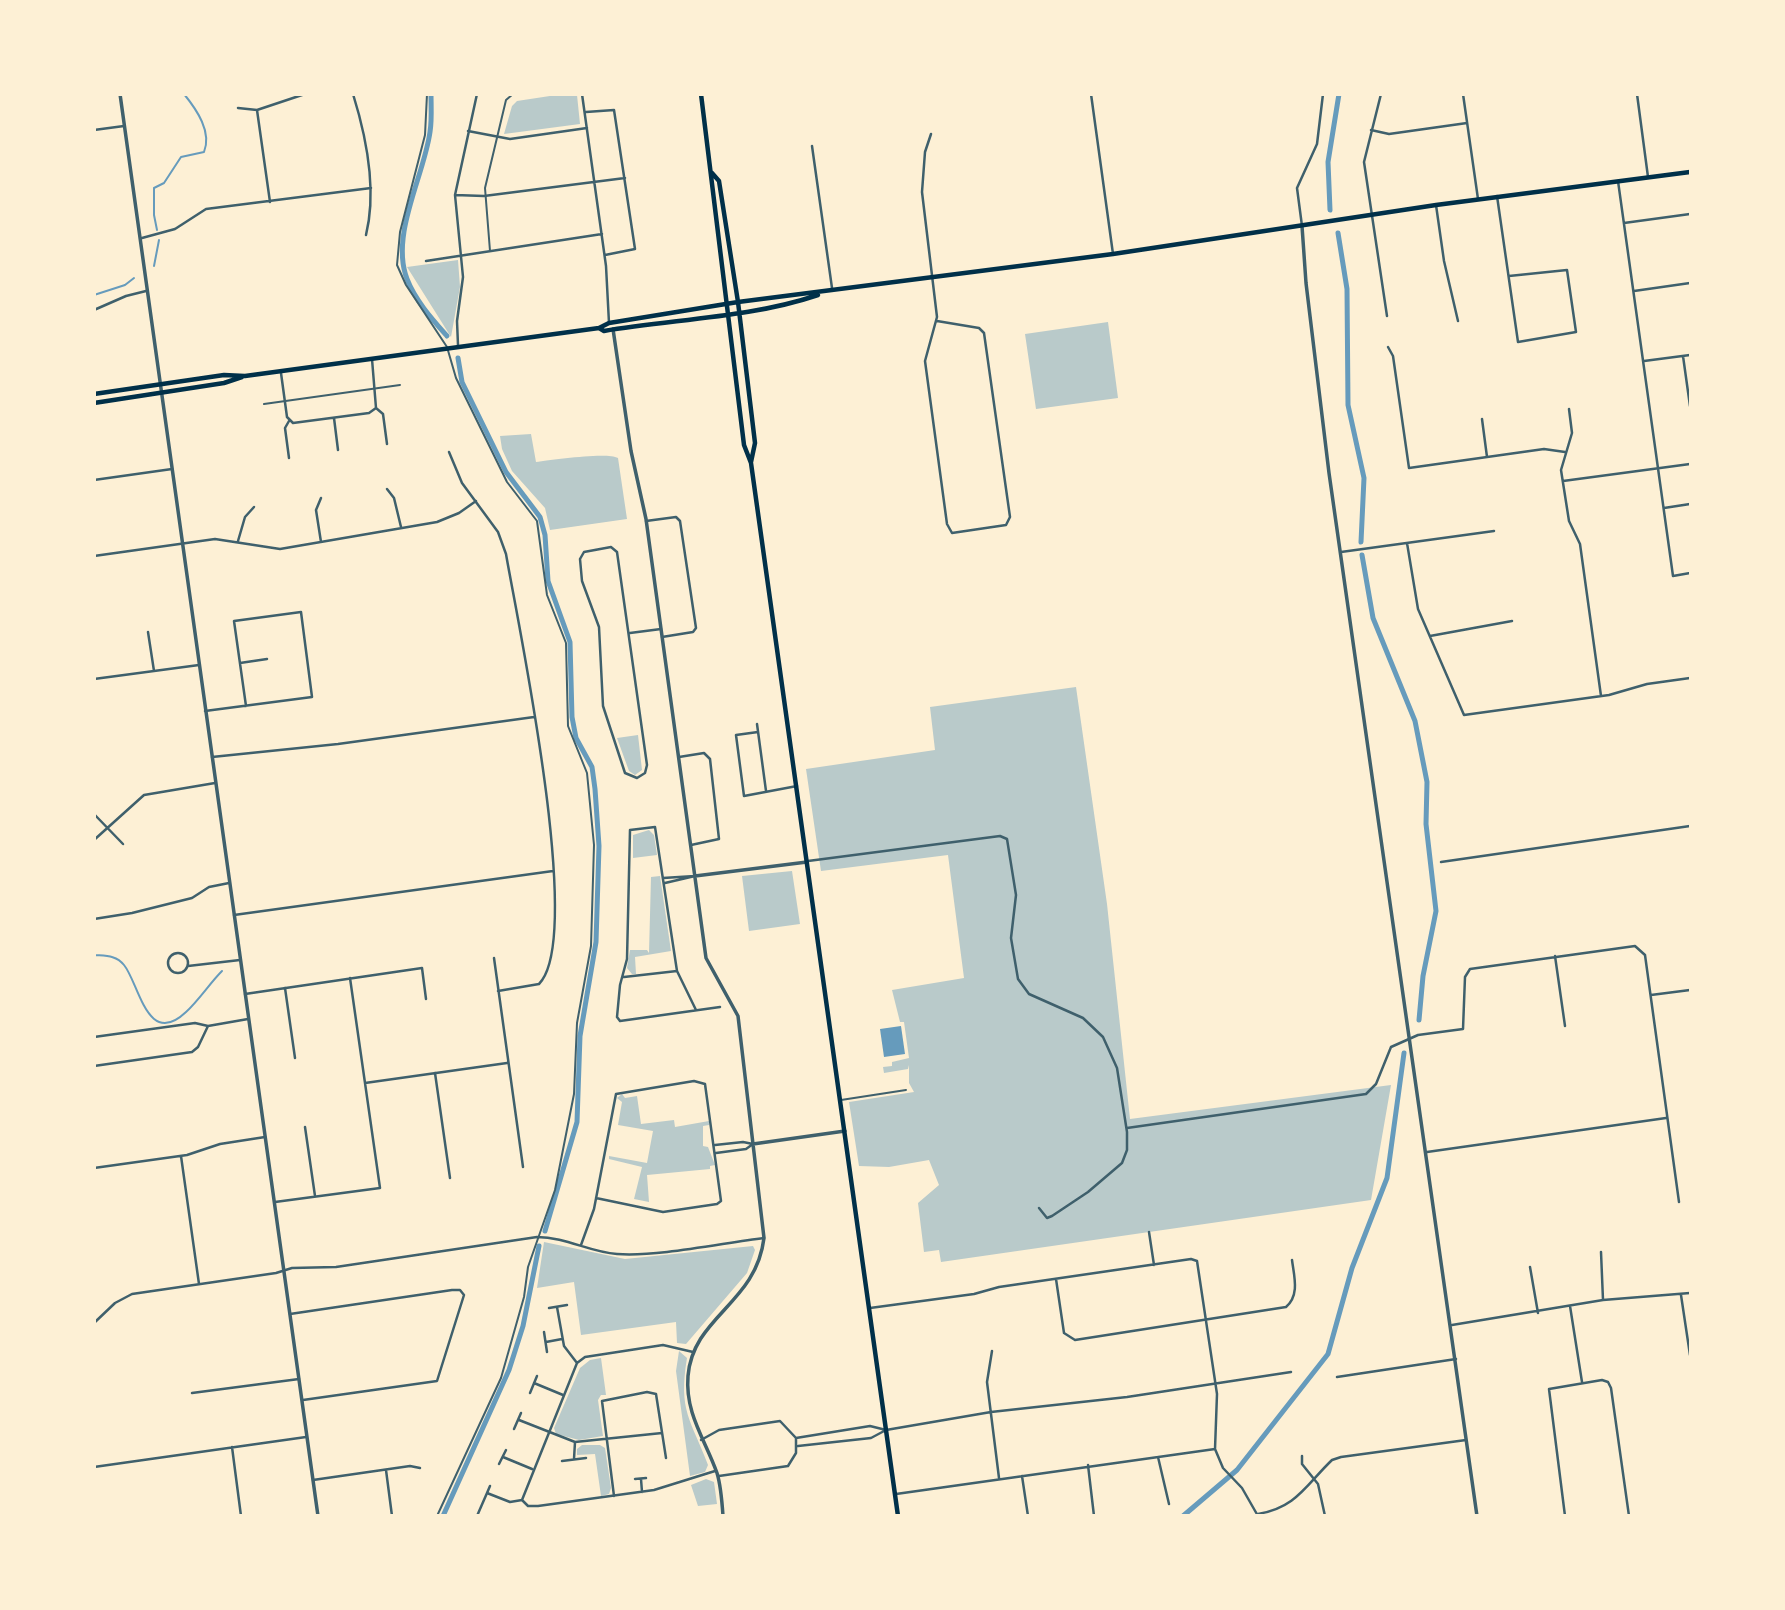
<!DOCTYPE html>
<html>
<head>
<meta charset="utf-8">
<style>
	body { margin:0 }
	#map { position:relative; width:1785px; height:1610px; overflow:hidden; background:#fdf0d5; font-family:"Fira Sans Condensed",sans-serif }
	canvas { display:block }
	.frame { position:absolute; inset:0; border:96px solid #fdf0d5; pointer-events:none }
</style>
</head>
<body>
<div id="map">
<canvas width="1785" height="1610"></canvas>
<div class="frame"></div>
</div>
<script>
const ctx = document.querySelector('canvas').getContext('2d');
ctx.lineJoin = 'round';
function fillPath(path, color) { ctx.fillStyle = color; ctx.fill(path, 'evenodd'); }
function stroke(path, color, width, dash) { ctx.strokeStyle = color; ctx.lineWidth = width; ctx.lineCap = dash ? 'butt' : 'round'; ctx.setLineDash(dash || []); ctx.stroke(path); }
const green = new Path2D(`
	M563 94 577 95 580 124 504 134 512 106 517 101Z
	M458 260 460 287 451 337 407 267Z
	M1108 322 1118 398 1036 409 1025 334Z
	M531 434 536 462C553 460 606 452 618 458L627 519 550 530 545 508 512 471 502 449 500 436Z
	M1076 687 1107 904 1130 1119 1391 1085 1371 1200 941 1262 939 1250 924 1252 918 1203 939 1185 929 1160 889 1167 859 1166 849 1102 914 1092 909 1083V1065L908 1069 884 1073 883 1067 892 1066V1062L909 1058 904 1022H900L892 990 964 978 948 855 821 871 806 769 935 750 930 707Z
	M638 735 642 770 635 775 629 771 617 738Z
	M649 830 654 835 657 855 633 858V835Z
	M792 871 800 924 749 931 742 876Z
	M660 876 671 951 635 957 636 974H632L627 968 630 950H647L649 953 651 877Z
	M622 1094 625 1098 637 1096 641 1124 674 1120 675 1127 709 1121V1125L703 1126V1146L708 1147 715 1165 710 1166V1169L647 1175 649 1202 634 1199 642 1167 609 1159V1156L647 1163 653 1131 618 1125 622 1102 617 1098Z
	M544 1242 625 1259 753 1246 755 1250 747 1273 686 1344 677 1343 676 1322 581 1335 574 1282 537 1288Z
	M679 1351 687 1358C678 1412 691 1419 708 1465L705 1472 690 1476 676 1371Z
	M601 1358 606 1395H601L598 1400 603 1436 579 1440 556 1434 554 1428 580 1368 590 1360Z
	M582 1445H600L605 1448 611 1488 609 1494 601 1496 595 1454 577 1455V1449Z
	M706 1479 714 1482 717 1504 698 1506 691 1485Z`);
const water = new Path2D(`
	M901 1026 905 1054 884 1057 880 1029Z`);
const stream = new Path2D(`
	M157 230 154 215V188L164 183 181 157 204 152C212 132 197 110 184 94
	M154 266 159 240
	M94 295 125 285 134 278
	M94 955C106 956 116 955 124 965 139 983 147 1049 186 1012 199 1000 210 983 222 971`);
const canal = new Path2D(`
	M431 94C431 107 432 120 430 132 424 176 390 235 407 279 415 300 432 319 447 336
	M1330 210 1328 162 1339 94
	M1338 233 1347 289 1348 405 1364 478 1361 542
	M458 358 462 382 506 472 540 517 545 535 548 581 570 642 572 717 576 738 592 767 595 789 599 846 596 942 580 1036 577 1122 545 1231
	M1362 555 1373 618 1415 721 1427 782 1426 824 1436 911 1423 976 1419 1020
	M443 1516 509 1370 523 1326 539 1246
	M1183 1516 1237 1470 1328 1354 1352 1268 1387 1178 1404 1053`);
const service = new Path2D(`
	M427 94 425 135 400 232 397 265 406 285 447 347 456 378 507 482 537 521 547 595 566 643 568 726 587 773 594 845 591 946 577 1023 574 1094 555 1190 528 1267 524 1297 501 1378 437 1516
	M490 251 485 188 506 100 513 94
	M264 404 400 385
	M841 1100 906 1090`);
const minor = new Path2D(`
	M353 94C367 139 377 190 366 235
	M582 94 606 266 609 323
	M1091 94 1113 254
	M1381 94 1364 162 1387 316
	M1463 94 1478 199
	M1637 94 1648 177
	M238 108 257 110 305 94
	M257 110 270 202
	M586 112 614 110 635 249 605 255
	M94 130 124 126
	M1371 130 1389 134 1467 123
	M468 131 510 139 587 128
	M931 134 925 152 922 192 937 317 925 361 947 524 952 533 1006 525 1010 517 984 333 979 328 937 321
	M812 146 832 288
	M1618 181 1673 576 1690 573
	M455 195 484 196 625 178
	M1497 196 1518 342 1576 332 1567 270 1509 276
	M1436 205 1444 261 1458 321
	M1624 223 1690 214
	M1302 226 1297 188 1317 144 1323 94
	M142 238 175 229 206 209 371 188
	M426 261 602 234
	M1634 291 1690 283
	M94 310 126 296 146 291
	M458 345 457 321 463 277 455 195 477 94
	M1388 347 1393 356 1409 468 1544 449 1565 452
	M1683 356 1690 406
	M372 359 376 408
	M1644 361 1690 355
	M281 373 287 417 293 423 369 413 376 408
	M376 408 383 414 387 444
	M1569 409 1572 433 1561 470 1569 521 1580 544 1601 696
	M334 418 338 450
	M1482 419 1487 457
	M449 452 462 483 498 532 506 554C518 624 585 938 539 984L498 991
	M289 458 285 428 289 421
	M94 480 172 469
	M1563 481 1690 464
	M387 489 394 498 401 527
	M321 498 316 510 321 542
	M1664 508 1690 504
	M646 521 676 517 680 521 696 628 693 632 662 637
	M238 541 245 517 254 507
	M1407 543 1418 609 1464 715 1609 695 1647 684 1690 678
	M611 547 617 552 647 765 645 773 637 778 625 773 603 706 599 627 582 581 580 559 584 552Z
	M1341 552 1494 531
	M94 556 215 539 280 549 437 522 459 513 476 501
	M148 632 154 671
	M630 633 661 629
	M1430 636 1512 621
	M240 663 267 659
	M94 679 199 665
	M205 711 312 697 301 612 234 621 246 706
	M757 724 766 791
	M758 732 736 735 744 796 797 786
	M212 757 338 744 534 717
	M679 757 704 753 710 759 719 839 691 845
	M94 814 123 844
	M94 840 144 795 215 783
	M808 861 1000 836 1007 839 1016 895 1011 938 1018 979 1029 994 1083 1018 1103 1037 1117 1068 1127 1132V1150L1122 1163 1088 1192 1052 1216 1047 1218 1039 1208
	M1441 862 1690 826
	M663 878 695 876
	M665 883 695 876
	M234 915 553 871
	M94 919 132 913 192 898 209 887 229 883
	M168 963a10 10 0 1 1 20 0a10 10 0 1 1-20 0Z
	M1555 956 1565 1026
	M494 958 523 1167
	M188 966 240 960
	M624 977 677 971
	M285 988 295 1058
	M245 994 422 968 426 999
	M1651 995 1690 990
	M696 1010 677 971 655 827 630 830 627 959 620 985 617 1017 620 1021 720 1007
	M94 1037 195 1023 208 1026
	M94 1066 192 1052 198 1047 208 1026 248 1019
	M435 1073 450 1178
	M365 1083 507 1063
	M305 1127 315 1196
	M1127 1128 1366 1094 1376 1084 1391 1047 1418 1035 1463 1029 1465 977 1470 969 1635 946 1645 955 1679 1202
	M715 1145 743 1142 753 1144
	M1427 1152 1666 1118
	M716 1153 746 1149 753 1144
	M181 1156 199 1284
	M94 1168 187 1155 220 1144 265 1137
	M275 1202 380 1188 350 978
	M1149 1232 1154 1265
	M581 1245 594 1209 616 1094 694 1081 705 1084 721 1201 717 1204 663 1212 596 1198
	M1601 1252 1603 1300
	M1530 1267 1538 1313
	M1056 1279 1064 1333 1075 1340 1286 1307C1300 1295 1294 1276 1292 1260
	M1681 1295 1690 1355
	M1570 1306 1582 1382
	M557 1307 564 1346 577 1363
	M549 1308 567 1305
	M870 1308 974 1294 999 1287 1191 1259 1197 1261 1217 1394 1215 1449 1223 1468 1242 1488 1258 1516
	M290 1314 452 1290H460L464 1295 437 1381 303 1400
	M94 1323 115 1303 132 1294 276 1273 292 1268 336 1267 537 1237C566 1237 589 1252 617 1254 658 1257 722 1243 764 1238
	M1452 1325 1603 1300 1690 1293
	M544 1332 547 1352
	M546 1342 562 1339
	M992 1351 987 1382 999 1478
	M1337 1377 1456 1359
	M534 1383 563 1395
	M192 1393 299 1379
	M530 1393 537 1376
	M519 1420 575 1442 662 1433
	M514 1429 521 1413
	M886 1430 991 1412 1127 1397 1291 1372
	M796 1438 870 1426 886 1430 871 1438 798 1446
	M701 1440 719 1430 780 1421 796 1438V1453L788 1466 719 1476
	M232 1447 241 1516
	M1302 1456V1464L1318 1484 1325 1516
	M503 1457 532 1469
	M1158 1457 1169 1504
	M574 1459 575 1442
	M562 1461 586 1458
	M499 1464 506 1450
	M1088 1465 1094 1516
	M94 1467 306 1437
	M386 1470 392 1516
	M1022 1476 1028 1516
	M635 1479 646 1478
	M641 1479 642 1492
	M313 1480 410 1466 420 1468
	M487 1493 490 1486
	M896 1494 1215 1449
	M614 1496 602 1401 647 1392 656 1394 666 1458
	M522 1500 577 1363 585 1357 663 1345 693 1352
	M522 1500 528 1506H538L654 1490 715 1471
	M1258 1514C1296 1508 1306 1485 1332 1460L1341 1457 1466 1440
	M477 1516 487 1493 510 1502 522 1500
	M1565 1516 1549 1389 1602 1380 1608 1382 1611 1388 1629 1516`);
const tertiary = new Path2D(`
	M120 94 318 1516
	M1302 226 1306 283 1329 473 1477 1516
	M613 329 631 451 646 519 706 958 738 1016 764 1238C756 1304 693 1316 688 1376 685 1414 705 1439 717 1473 721 1486 722 1501 723 1516
	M695 876 807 862
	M753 1144 845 1131`);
const primary = new Path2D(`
	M701 94 744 445 751 463 898 1516
	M712 173 719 181 738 302 755 443 751 462
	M599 328 604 331C674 319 750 318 818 295
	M94 394 224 375 245 376 599 328 609 323 738 302 1113 254 1436 205 1690 172
	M94 403 224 383 242 377`);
fillPath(green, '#b9caca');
fillPath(water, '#669bbc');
stroke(stream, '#669bbc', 2);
stroke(canal, '#669bbc', 5);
stroke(service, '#3f606c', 2);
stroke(minor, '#3f606c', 2.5);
stroke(tertiary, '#3f606c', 3.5);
stroke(primary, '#003049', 4.5);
</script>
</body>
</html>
